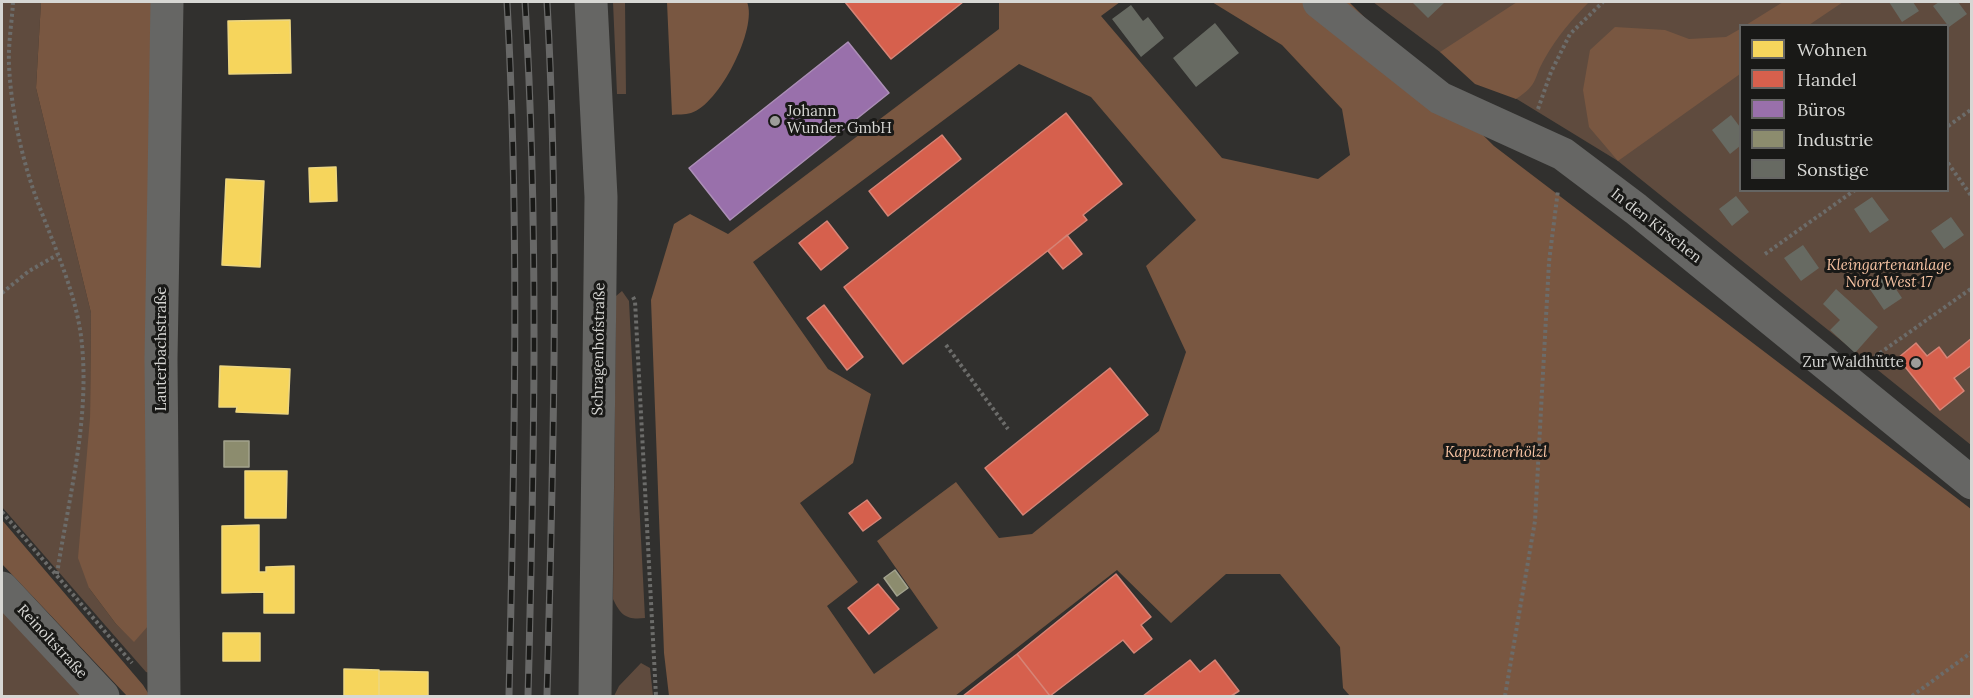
<!DOCTYPE html>
<html>
<head>
<meta charset="utf-8">
<style>
	body { margin:0 }
	#map { position:relative; width:1973px; height:698px; overflow:hidden; background:#31302e; font-family:Lora,serif }
	canvas { display:block }
	.frame { position:absolute; inset:0; border:3px solid #d7d7d4; pointer-events:none }
	.legend { position:absolute; left:1739px; top:24px; width:210px; height:168px; box-sizing:border-box; background:#191917; border:2px solid #656563; margin:0; padding:8px 10px; list-style:none; font-size:18px; color:#d7d7d4 }
	.legend li { display:flex; align-items:center; gap:12px; height:30px }
	.legend b { width:30px; border:2px solid #656563 }
</style>
</head>
<body>
<div id="map">
<canvas width="1973" height="698"></canvas>
<div class="frame"></div>
<ul class="legend">
<li><b style="height:16px;background:#f6d55c"></b>Wohnen</li>
<li><b style="height:16px;background:#d6604d"></b>Handel</li>
<li><b style="height:16px;background:#9970ab"></b>Büros</li>
<li><b style="height:16px;background:#8c8c6e"></b>Industrie</li>
<li><b style="height:16px;background:#676a62"></b>Sonstige</li>
</ul>
</div>
<script>
const c = document.querySelector('canvas').getContext('2d');
c.lineJoin = 'round';
function fillPath(path, color) {
  c.fillStyle = color;
  c.fill(path, 'evenodd');
}
function strokePath(path, color, width, dash) {
  c.strokeStyle = color;
  c.lineWidth = width;
  c.lineCap = dash ? 'butt' : 'round';
  c.setLineDash(dash || []);
  c.stroke(path);
}
function drawText(font, color, halo, rows, align = 'center') {
  c.font = font + ' Lora,serif';
  c.lineWidth = 6;
  c.setLineDash([]);
  c.textBaseline = 'middle';
  c.strokeStyle = halo;
  c.fillStyle = color;
  for (const [text, x, y, turn = 0] of rows) {
    c.save();
    c.translate(x, y);
    c.rotate((+turn || 0) * Math.PI / 180);
    c.textAlign = isNaN(turn) ? turn : align;
    if (halo) c.strokeText(text, 0, 0);
    c.fillText(text, 0, 0);
    c.restore();
  }
}
fillPath(new Path2D(`
	M2 2H41L36 88 91 313 89 588 116 624 134 641 151 623 153 674 146 672 2 507Z
	M613 2H625L626 94H617Z
	M1373 2H1971V445L1618 161 1440 52ZM1740 26H1948V190H1740Z
	M622 291 629 301 645 618C627 620 621 616 613 599L616 296Z
	M2 601 92 696H2Z
	M641 663 650 668 653 696H614L619 686Z`), '#5f4b3e');
fillPath(new Path2D(`
	M41 2H153L151 623 134 642 116 624 89 588 78 558 90 418 91 313 36 88Z
	M667 2H747C758 28 719 105 691 113 685 115 677 114 672 115Z
	M999 2H1120L1101 16 1222 158 1318 179 1350 155 1342 109 1282 45 1212 2H1349L1494 146 1971 509V696H1350L1343 688 1340 647 1280 574H1226L1171 623 1117 570 955 696H669L664 653 651 300 674 224 690 214 728 234 999 29ZM1019 64 1091 97 1196 220 1146 266 1186 352 1159 431 1032 534 999 538 956 482 877 541 938 628 874 674 827 606 858 582 800 503 853 463 871 394 828 369 753 262Z
	M1517 2H1589C1572 19 1557 37 1545 58 1532 80 1540 83 1516 99L1475 84 1440 52Z
	M1783 2H1843L1809 25H1746Z
	M1615 27 1665 30 1689 39 1726 37 1740 29V74L1618 161 1589 127 1583 90 1590 50Z
	M2 520 143 685 150 696H127L2 564Z`), '#795741');
const homes = new Path2D(`
	M290 20 291 73 229 74 228 21Z
	M336 167 337 201 310 202 309 168Z
	M226 179 264 181 260 267 222 265Z
	M220 366 290 369 288 414 236 412 237 407H219Z
	M245 471H287L286 518H245Z
	M259 525V572H266V567L294 566V613H264V592L222 593V526Z
	M223 633H260V661H223Z
	M344 669 379 670V696H344Z
	M379 671 428 672V696H379Z`);
fillPath(homes, '#f6d55c');
strokePath(homes, '#edd680', 1.5);
const shops = new Path2D(`
	M845 2H963L891 59Z
	M1066 113 1122 184 1083 215 1087 220 903 364 844 287Z
	M942 135 961 159 888 216 869 191Z
	M827 221 848 248 821 270 799 243Z
	M1067 235 1082 254 1063 269 1048 251Z
	M824 305 863 357 847 370 807 318Z
	M1972 338V365L1954 378 1964 391 1940 410 1898 358 1916 343 1927 356 1939 347 1947 358Z
	M1110 368 1148 415 1023 515 985 468Z
	M867 500 881 518 863 531 849 513Z
	M1116 574 1151 617 1141 625 1152 639 1134 653 1123 640 1050 696 1017 654Z
	M878 584 899 609 869 634 848 608Z
	M1017 654 1050 696H963Z
	M1190 660 1200 672 1215 660 1239 691 1231 696H1143Z`);
fillPath(shops, '#d6604d');
strokePath(shops, '#d68476', 1.5);
const offices = new Path2D(`
	M848 42 889 93 730 220 689 168Z`);
fillPath(offices, '#9970ab');
strokePath(offices, '#ac8fb7', 1.5);
const industry = new Path2D(`
	M224 441H249V467H224Z
	M895 570 908 588 897 596 884 578Z`);
fillPath(industry, '#8c8c6e');
strokePath(industry, '#a2a28d', 1.5);
fillPath(new Path2D(`
	M1412 2H1442L1444 3 1428 18Z
	M1889 2H1913L1919 11 1902 22Z
	M1939 2H1958L1967 14 1949 27 1933 6Z
	M1131 5 1143 21 1148 17 1164 38 1141 57 1112 19Z
	M1215 23 1239 53 1196 87 1173 58Z
	M1731 115 1740 127V146L1730 154 1712 130Z
	M1736 196 1749 212 1732 226 1719 209Z
	M1872 197 1889 220 1870 233 1854 209Z
	M1951 217 1964 235 1944 249 1931 231Z
	M1803 245 1819 268 1801 281 1784 258Z
	M1885 273 1902 298 1884 310 1867 285Z
	M1836 289 1878 327 1855 353 1830 330 1840 320 1823 304Z`), '#676a62');
strokePath(new Path2D(`
	M13 2C12 22 8 44 9 65 11 107 20 150 33 189 50 238 74 285 81 336 91 416 69 495 57 574
	M1538 109 1551 72 1570 34 1603 2
	M1948 126 1972 109
	M1948 163 1972 197
	M1765 254 1855 190
	M2 293 29 271 57 255
	M633 297 635 301 656 696
	M946 345 1008 429
	M1870 360 1972 288
	M2 512 132 663
	M1505 696 1535 521 1549 262 1558 190
	M1912 696 1972 652`), '#6c6c6a', 4, [3, 3]);
strokePath(new Path2D(`
	M591 2 601 197 595 696
	M1319 2 1440 98 1563 154 1636 209 1972 483
	M2 588 103 696
	M164 696 161 359 167 2`), '#666664', 33);
const rail = new Path2D(`
	M507 2C520 233 514 465 509 696
	M525 2C539 233 534 465 528 696
	M547 2C560 233 553 465 547 696`);
strokePath(rail, '#686867', 7);
strokePath(rail, '#191917', 4.5, [14]);
for (const [x, y, r, color] of [
	[775,121,6,"#9d9d9a"],
	[1916,363,6,"#9d9d9a"]
]) {
  const dot = new Path2D();
  dot.arc(x, y, r, 0, 2 * Math.PI);
  c.fillStyle = color;
  c.fill(dot);
  strokePath(dot, '#191917', 2);
}
drawText('15px', '#d7d7d4', '#191917', [
	["Johann",787,112],
	["Wunder GmbH",787,129],
	["Zur Waldhütte",1904,363,"right"]
], 'left');
drawText('15px', '#d7d7d4', '#191917', [
	["In den Kirschen",1656,226,38],
	["Lauterbachstraße",162,349,-90],
	["Schragenhofstraße",599,349,-89],
	["Reinoltstraße",52,642,47]
]);
drawText('italic 15px', '#f7c3a3', '#191917', [
	["Kleingartenanlage",1889,266],
	["Nord West 17",1889,283],
	["Kapuzinerhölzl",1496,453]
]);
</script>
</body>
</html>
